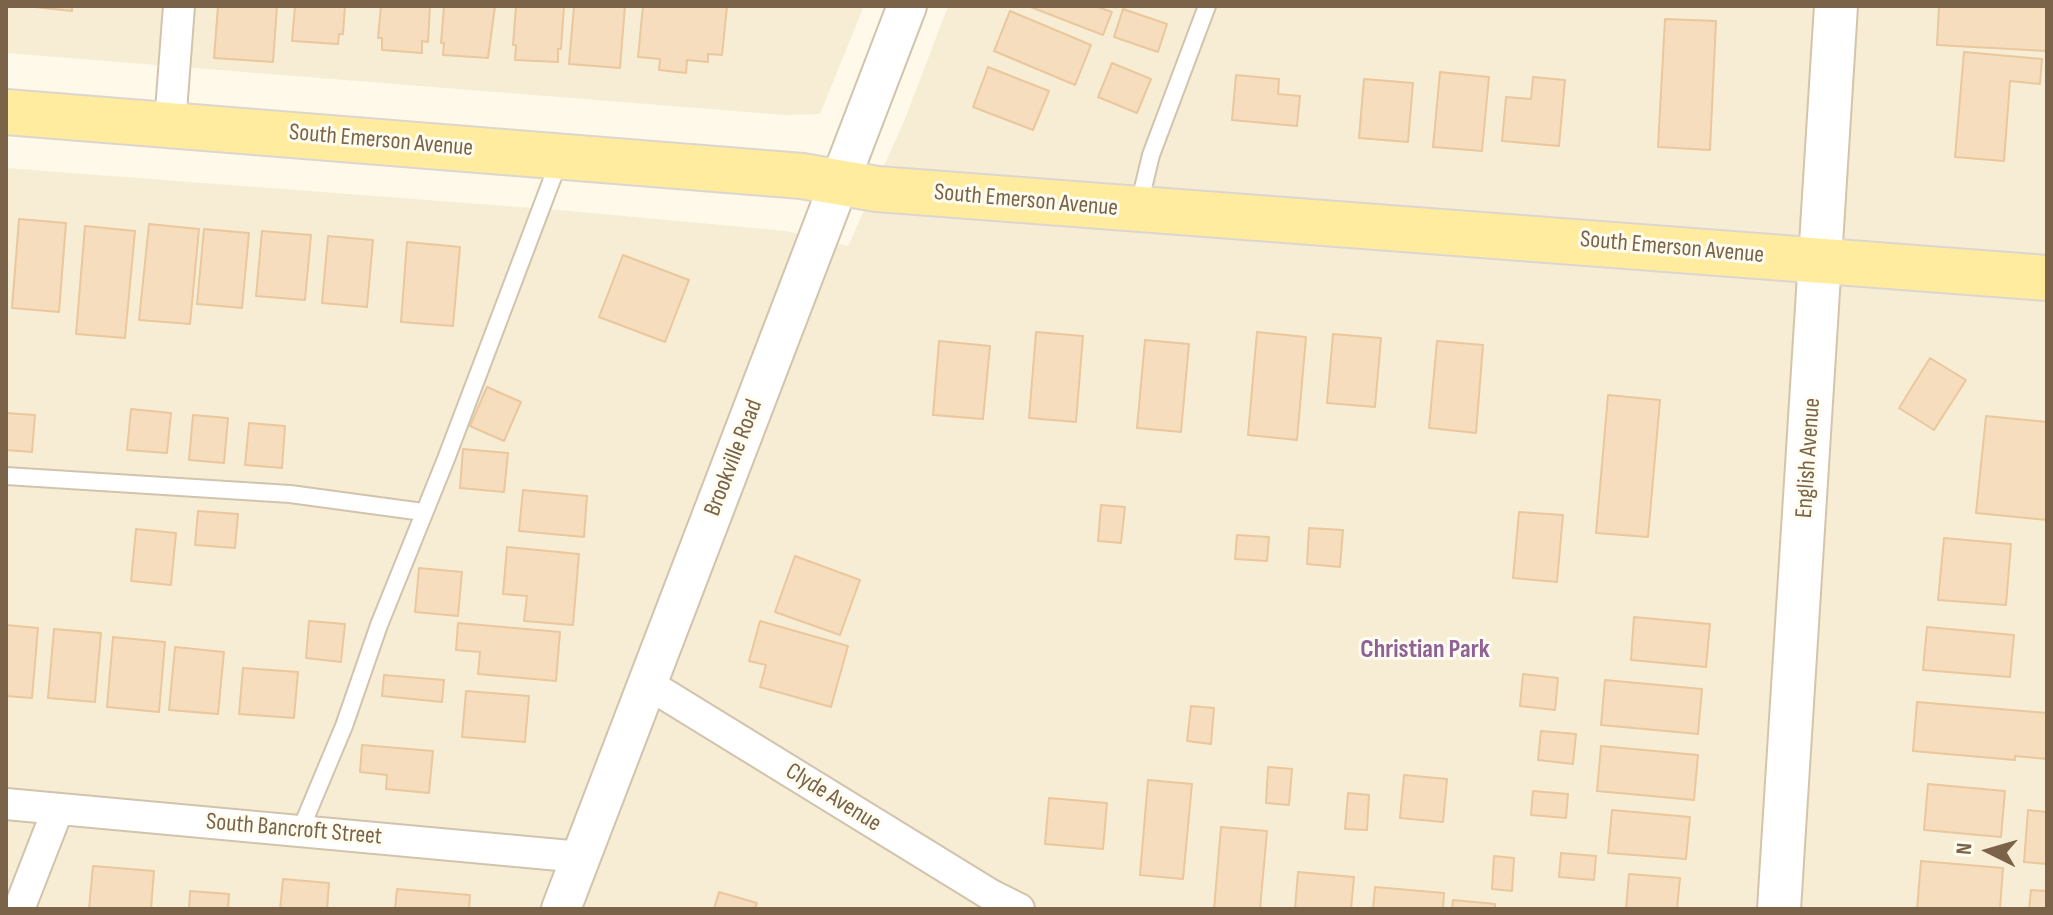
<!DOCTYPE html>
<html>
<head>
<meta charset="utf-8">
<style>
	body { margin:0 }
	#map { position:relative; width:2053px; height:915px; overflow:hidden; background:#fef9e8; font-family:"Sofia Sans Condensed",sans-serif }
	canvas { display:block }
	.frame { position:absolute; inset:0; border:8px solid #7b6349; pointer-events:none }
	.north { position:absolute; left:1949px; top:811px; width:80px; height:80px; -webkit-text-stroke:6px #fffcf0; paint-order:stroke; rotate:275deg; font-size:22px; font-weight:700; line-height:32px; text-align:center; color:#7b6349 }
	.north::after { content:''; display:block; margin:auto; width:28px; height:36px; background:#7b6349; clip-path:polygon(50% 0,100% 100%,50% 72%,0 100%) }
</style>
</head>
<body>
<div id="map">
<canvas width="2053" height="915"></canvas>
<div class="frame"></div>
<div class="north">N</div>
</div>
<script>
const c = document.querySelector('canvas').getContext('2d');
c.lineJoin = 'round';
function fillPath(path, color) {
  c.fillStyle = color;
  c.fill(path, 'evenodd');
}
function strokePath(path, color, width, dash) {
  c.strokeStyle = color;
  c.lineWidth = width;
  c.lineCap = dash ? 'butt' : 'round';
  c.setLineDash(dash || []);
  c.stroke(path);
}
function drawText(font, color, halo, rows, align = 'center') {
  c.font = font + ' "Sofia Sans Condensed",sans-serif';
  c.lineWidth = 6;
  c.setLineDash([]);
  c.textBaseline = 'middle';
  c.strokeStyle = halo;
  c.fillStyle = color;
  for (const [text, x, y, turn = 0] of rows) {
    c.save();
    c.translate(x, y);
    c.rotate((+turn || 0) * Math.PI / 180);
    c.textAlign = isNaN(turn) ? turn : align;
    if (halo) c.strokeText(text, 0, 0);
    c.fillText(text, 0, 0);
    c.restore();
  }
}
fillPath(new Path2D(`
	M6 6H864L820 114 785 115 6 53Z
	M948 6H2047V909H6V168L559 210 786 231 848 246 905 119Z`), '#f7edd5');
const building = new Path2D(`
	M25 6H72V11Z
	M218 6H277L273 62 214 58Z
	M295 6H345L343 34H339L338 44 292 41Z
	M381 6H430L428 42 422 41V53L382 50V38H378Z
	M444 6H495L488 58 443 55 444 43H441Z
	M516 6H564L561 49H558V62L515 60 516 45H513Z
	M574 6H625L620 68 569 64Z
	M643 6H727L722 55 708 54V62L687 60 686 73 659 70 660 59 638 57Z
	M1028 6H1095L1112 12 1103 35Z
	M1939 6H2047V51L1937 45Z
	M1123 9 1167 24 1158 52 1114 37Z
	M1010 11 1091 45 1075 85 994 51Z
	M1665 19 1716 21 1710 150 1658 147Z
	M1964 52 2042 59 2040 84 2010 81 2004 161 1955 157Z
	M1112 63 1151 79 1137 113 1098 97Z
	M988 67 1049 91 1033 130 973 107Z
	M1440 72 1489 77 1482 151 1433 147Z
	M1236 75 1279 79 1278 94 1300 96 1297 126 1232 120Z
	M1533 77 1565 80 1559 146 1502 141 1506 97 1531 99Z
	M1364 79 1413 83 1408 142 1359 138Z
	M19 219 66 223 59 312 12 308Z
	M149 224 199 229 190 324 139 320Z
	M85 226 135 231 125 338 76 334Z
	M204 229 249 233 242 308 197 304Z
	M262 231 311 235 305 300 256 296Z
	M328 236 373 240 367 307 322 303Z
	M407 242 460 247 453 326 401 322Z
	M623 255 689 280 665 342 599 317Z
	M1036 332 1083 336 1076 422 1029 418Z
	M1257 332 1306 337 1297 440 1248 435Z
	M1333 334 1381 338 1375 407 1327 403Z
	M1145 340 1189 344 1181 432 1137 428Z
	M939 341 990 346 983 419 933 415Z
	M1437 341 1483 345 1476 433 1429 428Z
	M1930 358 1966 380 1934 430 1899 408Z
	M487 387 521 402 504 441 470 426Z
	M1608 395 1660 400 1648 537 1596 533Z
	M131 409 171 413 167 453 127 450Z
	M6 413 35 415 32 452 6 450Z
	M193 415 228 418 224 463 189 460Z
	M1986 416 2047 422V520L1976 513Z
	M249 423 285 426 282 468 245 465Z
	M463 449 508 453 504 492 460 488Z
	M523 490 587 496 584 537 519 531Z
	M1101 505 1125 507 1121 543 1098 541Z
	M198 511 238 514 235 548 195 545Z
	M1519 512 1563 515 1557 582 1513 578Z
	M1309 528 1343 530 1340 567 1307 564Z
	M136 529 176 533 171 585 131 581Z
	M1237 535 1269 537 1267 561 1235 559Z
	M1944 538 2011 544 2006 605 1938 600Z
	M507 547 579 554 573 625 524 621 527 596 503 594Z
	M795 556 860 580 840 635 775 612Z
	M419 568 462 572 458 616 415 612Z
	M1634 617 1710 624 1706 667 1631 660Z
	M309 621 345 624 341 662 306 658Z
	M760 621 848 646 831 707 760 687 766 665 749 661Z
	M458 623 560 632 556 681 478 674 480 652 456 650Z
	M6 625 38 628 32 698 6 696Z
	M1927 627 2014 635 2010 677 1923 670Z
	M54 629 101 633 95 702 48 698Z
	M113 637 165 642 159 712 107 707Z
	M175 647 224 652 218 714 169 710Z
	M243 668 298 672 294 718 239 714Z
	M1523 674 1558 678 1555 710 1520 706Z
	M384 675 444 680 442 702 382 696Z
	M1605 680 1702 689 1698 734 1601 725Z
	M466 691 529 696 525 742 462 737Z
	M1917 702 2047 713V759L2015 756V760L1913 751Z
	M1191 706 1214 708 1211 744 1187 741Z
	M1541 731 1576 734 1573 764 1538 760Z
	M362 745 433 751 429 793 386 789 387 775 360 772Z
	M1601 746 1698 755 1694 800 1597 791Z
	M1268 767 1292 769 1289 805 1266 803Z
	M1404 775 1447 779 1443 822 1400 818Z
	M1148 780 1192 784 1183 879 1140 875Z
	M1928 784 2005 791 2001 837 1924 830Z
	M1533 791 1568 794 1566 818 1531 815Z
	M1348 793 1369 795 1367 830 1345 829Z
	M1049 798 1107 803 1103 849 1045 844Z
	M1612 810 1690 817 1686 859 1608 853Z
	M2028 810 2047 812V864L2024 862Z
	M1221 827 1267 831 1260 909H1214Z
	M1561 853 1596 856 1594 880 1559 877Z
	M1494 856 1514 858 1512 891 1492 889Z
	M1921 861 2003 868 2000 909H1917Z
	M93 866 154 871 151 909H89Z
	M1298 872 1354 877 1351 909H1295Z
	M1629 874 1680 878 1677 909H1626Z
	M283 879 329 883 327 909H280Z
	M1375 887 1444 893 1443 909H1373Z
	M397 889 470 895 469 909H395Z
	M2031 890 2047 891V909H2029Z
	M190 891 229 894 228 909H189Z
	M719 892 757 903 755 909H714Z
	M1453 900 1495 904V909H1452Z`);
fillPath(building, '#f6ddbd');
strokePath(building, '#eac79c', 2);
const service = new Path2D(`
	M1138 209 1151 155 1207 6
	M6 476 290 494 423 512
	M300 831 344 726 379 625 446 459 559 161`);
const minor = new Path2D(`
	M170 124 179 6
	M648 684 991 895 1019 909
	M6 804 581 857
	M19 909 58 809`);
const tertiary = new Path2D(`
	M561 909 907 6`);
const secondary = new Path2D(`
	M1779 909 1836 6`);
const primary = new Path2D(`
	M6 112 802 176 877 189 2047 278`);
strokePath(service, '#d2c3ac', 20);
strokePath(minor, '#d2c3ac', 34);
strokePath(tertiary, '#d2c3ac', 42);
strokePath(secondary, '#d5c4a9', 46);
strokePath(primary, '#ddd6d0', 48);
strokePath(service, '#fff', 16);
strokePath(minor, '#fff', 30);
strokePath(tertiary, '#fff', 38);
strokePath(secondary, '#fff', 42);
strokePath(primary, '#ffec9e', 44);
drawText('24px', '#7b6349', '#fffcf0', [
	["South Emerson Avenue",381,141,5],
	["South Emerson Avenue",1026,201,5],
	["South Emerson Avenue",1672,248,5],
	["Brookville Road",734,458,-69],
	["English Avenue",1809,458,-86],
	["Clyde Avenue",833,798,32],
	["South Bancroft Street",294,830,5]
]);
drawText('bold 26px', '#8e6197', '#fffcf0', [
	["Christian Park",1425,650]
]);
</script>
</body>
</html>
